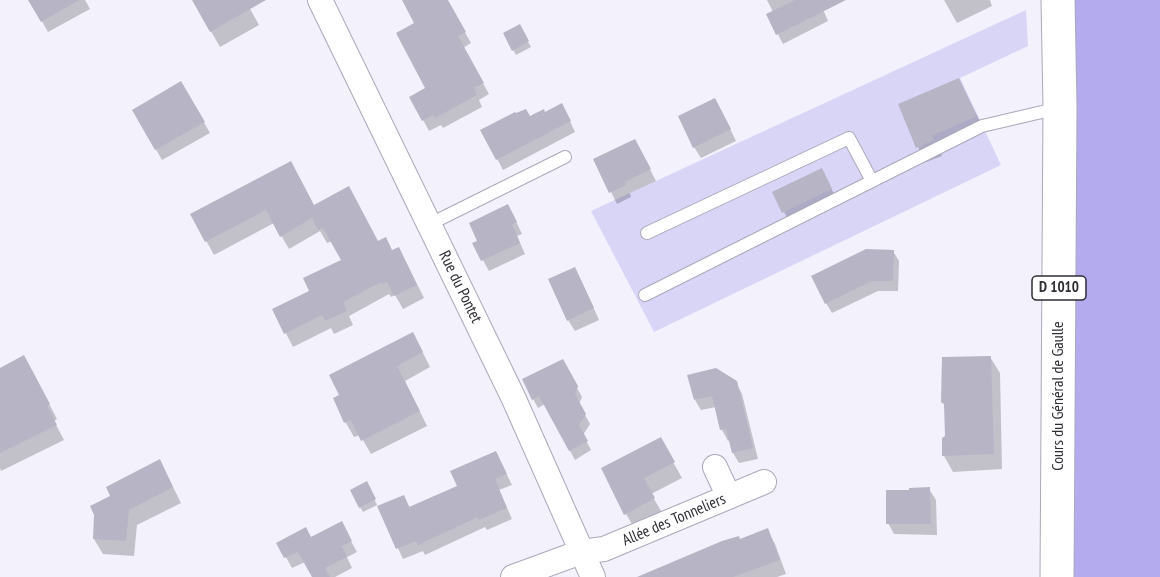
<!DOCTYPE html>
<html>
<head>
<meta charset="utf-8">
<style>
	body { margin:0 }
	canvas { display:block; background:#f2f1fc }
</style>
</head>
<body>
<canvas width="1160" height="577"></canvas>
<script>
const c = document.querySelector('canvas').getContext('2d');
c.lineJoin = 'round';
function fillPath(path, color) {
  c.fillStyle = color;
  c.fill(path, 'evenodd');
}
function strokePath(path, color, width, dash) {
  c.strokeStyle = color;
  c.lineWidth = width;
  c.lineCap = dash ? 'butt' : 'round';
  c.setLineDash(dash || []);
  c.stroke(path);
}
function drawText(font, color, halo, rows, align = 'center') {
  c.font = font + ' "PT Sans Narrow",sans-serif';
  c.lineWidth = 4.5;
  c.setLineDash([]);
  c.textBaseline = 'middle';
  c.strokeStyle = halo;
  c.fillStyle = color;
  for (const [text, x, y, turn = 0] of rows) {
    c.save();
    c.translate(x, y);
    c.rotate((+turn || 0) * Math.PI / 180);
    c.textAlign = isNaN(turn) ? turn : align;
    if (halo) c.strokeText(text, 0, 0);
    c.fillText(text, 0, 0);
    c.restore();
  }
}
fillPath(new Path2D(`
	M1026 10 1028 46 960 78 1001 165 654 332 591 211Z`), '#d9d5f7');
fillPath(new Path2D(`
	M1067 0H1160V577H1072Z`), '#b4abef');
fillPath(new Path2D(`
	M30 0H85L90 9 48 32Z
	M197 0H245L259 25 220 47 195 3Z
	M404 0H432L450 6 471 43 463 48 489 94 479 100 482 107 443 128 441 125 429 131 411 97 427 88 416 23Z
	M767 0H819L828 21 783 44 768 15 773 12Z
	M944 0H990L992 6 957 23Z
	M519 26 531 47 516 55 505 34Z
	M959 80 985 131 940 151 942 156 926 162 918 147 900 105Z
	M181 83 210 133 162 160 134 111Z
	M721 110 736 141 701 158 694 147Z
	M545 114 567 115 575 132 503 170 482 130Z
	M641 152 656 181 630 193 631 197 617 204 595 160Z
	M828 181 837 201 790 223 774 193Z
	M314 207 378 242 406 262 424 298 403 309 395 295 391 297 389 294 349 316 353 325 334 334 331 328 293 347 274 310 311 292 343 260 332 241 327 243 320 231 289 249 274 223 214 255 192 215Z
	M514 217 522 234 517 236 525 254 489 271 474 244Z
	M893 251 899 261 898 291H878L832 313 826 303Z
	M581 280 599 320 575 331 568 320Z
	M421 349 430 367 405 381 427 426 371 454 360 435 354 437 346 423 335 398Z
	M990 357 1000 373 1002 469 953 472 944 456 943 439 946 437 945 407 943 402Z
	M562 361 582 397 579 404 590 424 583 435 591 450 575 460 545 404 538 408 533 399Z
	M0 369 32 371 57 419 54 421 64 440 1 471 0 468Z
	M736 382 742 394 758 459 739 463 733 453 730 440 728 441 722 430 716 407 701 410 695 400Z
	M660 439 682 478 651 494 663 514 635 529 626 514Z
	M160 461 181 503 137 525 134 556 103 554 94 539 112 497Z
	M501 463 512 485 499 490 512 519 487 530 485 527 425 555 423 551 403 559 379 507 404 496 410 508 459 487Z
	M369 488 377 505 363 512 360 507Z
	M929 489 936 500 937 535 894 534 888 523Z
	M341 523 357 552 347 557 352 568 335 577H313L305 562 292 568 278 543 311 538Z
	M767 530 775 544 786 574 777 577H640Z`), '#0003');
fillPath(new Path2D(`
	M28 0H79L41 22Z
	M192 0H266L210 32Z
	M402 0H448L466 32 458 36 484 83 474 88 477 95 435 118 433 115 422 121 409 97 425 88 396 33 414 23Z
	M795 0H846L776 35 766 14Z
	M520 24 529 41 512 51 503 33Z
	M959 78 977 116 932 136 934 140 916 148 898 104Z
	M181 81 205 122 155 150 132 110Z
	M715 98 731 129 693 148 678 116Z
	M562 103 571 121 496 160 480 130 515 112 516 113 526 109 530 116 544 109 545 112Z
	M635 139 651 169 625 182 626 185 609 193 593 159Z
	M291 161 314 205 349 186 378 241 386 237 392 250 399 247 417 285 394 296 387 282 382 284 381 282 343 302 347 311 325 321 322 315 284 334 272 309 309 291 303 278 341 260 323 228 318 230 312 218 280 237 266 210 205 242 190 214Z
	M822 168 832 189 782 213 772 192Z
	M508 204 517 222 512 224 520 243 481 261 472 243 477 241 469 223Z
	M866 249 894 250 893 281H872L825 304 811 276Z
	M575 267 594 308 567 321 548 279Z
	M413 332 423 352 397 366 420 411 361 441 351 420 344 423 333 398 339 395 329 375Z
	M24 355 50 404 47 406 57 425 0 453V368Z
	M991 356 994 454 942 456V438L945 436 944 404 941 402 942 357Z
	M563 359 578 386 575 394 586 414 579 425 588 441 569 451 539 396 532 400 522 379Z
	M716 368 737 381 753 448 732 453 726 429 720 430 712 396 694 400 687 375Z
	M661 437 675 462 644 478 655 498 624 515 601 468Z
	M496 451 507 474 495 479 507 508 479 520 478 517 418 545 416 541 396 549 377 506 404 495 409 507 457 486 450 471Z
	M160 459 173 487 129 510 126 541 93 539 94 515 90 506 110 496 106 487Z
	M367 481 376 499 359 508 350 490Z
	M930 487 931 524H886V490H909V488Z
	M342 521 352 541 342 546 347 557 325 568 330 577H312L298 552 284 558 276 543 306 527 311 537Z
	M768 528 780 560 733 577H637L722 541 739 536 740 539Z`), '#b6b4c5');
const lane = new Path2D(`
	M430 224 565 157
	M647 233 849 138 872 181
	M645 295 982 126 1059 108`);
const street = new Path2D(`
	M320 0 513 397 593 577
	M715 467 729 497
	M513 577 581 552 604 549 764 482`);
const primary = new Path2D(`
	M1057 577 1060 107 1058 0`);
strokePath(lane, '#aaa9ba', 14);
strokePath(street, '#aaa9ba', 26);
strokePath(primary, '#aaa9ba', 35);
strokePath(lane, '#fff', 12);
strokePath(street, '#fff', 24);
strokePath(primary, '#fff', 33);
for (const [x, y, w] of [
	[1059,288,54]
]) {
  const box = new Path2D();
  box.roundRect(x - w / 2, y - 12, w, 24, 4.5);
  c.fillStyle = '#fff';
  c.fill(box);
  strokePath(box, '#2e2d34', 1.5);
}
drawText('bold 15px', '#2e2d34', null, [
	["D 1010",1059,288]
]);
drawText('16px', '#2e2d34', '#fff', [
	["Rue du Pontet",460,287,64],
	["Cours du Général de Gaulle",1058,396,-90],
	["Allée des Tonneliers",674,520,-23]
]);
</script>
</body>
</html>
